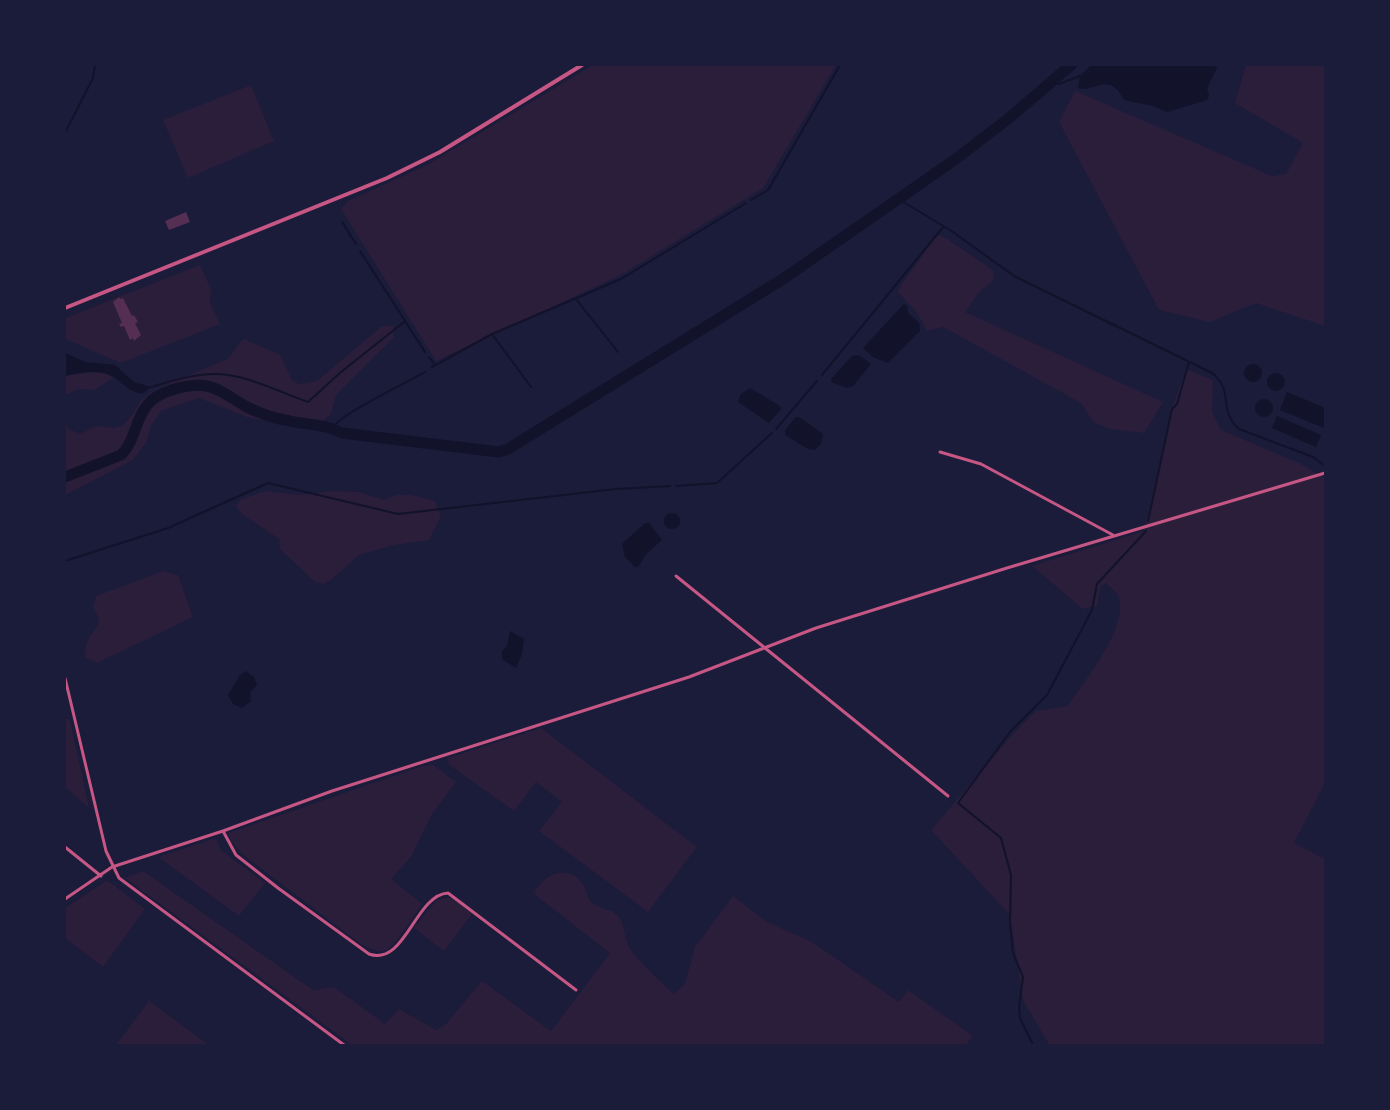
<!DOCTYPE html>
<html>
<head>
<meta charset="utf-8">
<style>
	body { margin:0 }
	#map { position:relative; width:1390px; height:1110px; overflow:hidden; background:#1b1b3a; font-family:"Libre Baskerville",serif }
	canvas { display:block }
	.frame { position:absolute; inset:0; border:66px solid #1b1b3a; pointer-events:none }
</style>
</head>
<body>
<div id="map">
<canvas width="1390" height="1110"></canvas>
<div class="frame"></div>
</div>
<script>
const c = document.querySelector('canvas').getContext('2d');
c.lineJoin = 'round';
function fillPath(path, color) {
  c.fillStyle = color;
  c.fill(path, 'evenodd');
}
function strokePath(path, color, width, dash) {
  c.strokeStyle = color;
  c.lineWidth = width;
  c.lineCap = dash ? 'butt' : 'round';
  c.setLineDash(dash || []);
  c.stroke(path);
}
fillPath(new Path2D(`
	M593 65H836L763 188 621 275 436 361 341 209 348 201 427 165Z
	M1246 65H1325V326L1256 303 1210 322 1159 310 1059 122 1075 91 1272 176 1286 174 1303 143 1235 103Z
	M251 85 274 141 188 178 163 120Z
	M937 235 946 238 994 271 993 281 979 292 965 312 1163 402 1144 433 1110 429 1093 422 1081 403 943 327 927 331 917 313 897 291Z
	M200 265 211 289 210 303 220 324 121 363 65 339V318Z
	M393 325 394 337 336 395 331 414 314 429 246 417 199 398 161 411 151 426 146 443 133 460 65 495V423L69 429 80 434 96 426 113 428 122 426 133 414 140 401 154 390 225 360C234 355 235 345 244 339L280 355 292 380 299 384 317 381 381 327Z
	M1186 369 1213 380 1212 412 1221 430 1299 463 1325 478V783L1294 843 1325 859V1045H1047L1048 1043 1023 1000 1010 915 931 830 1013 734 1036 711 1068 706C1084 681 1128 629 1119 597 1117 592 1110 587 1106 583L1101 586 1097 606 1083 609 1032 566 1144 531 1171 411Z
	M93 372 103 373 114 377 95 390 79 389 65 395V376Z
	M265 491 301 495 333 491 359 492 384 500C401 490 416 496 435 501L441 516 429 540 394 545 359 555 331 580 324 584 315 582 280 549 279 539 242 514 236 506 240 500Z
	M163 571 178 575 193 617 97 663 85 657C85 651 86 643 89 638 98 622 104 627 93 607L96 596Z
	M65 717 70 720 89 808 65 787Z
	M541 728 697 847 648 912 539 831 562 802 536 782 514 811 449 765 448 758Z
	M434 765 456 782 432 814 411 857 391 879 422 904C415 914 395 948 384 951 376 953 368 947 361 944L242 854 231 841 228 833 423 766Z
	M216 838 221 850 265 883 239 916 158 857Z
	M143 871 313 990 334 987 385 1024 399 1009 436 1030 445 1025 482 981 551 1031 610 953 534 894C543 873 570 862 584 886 589 893 586 900 595 905 603 910 613 909 619 917 626 927 624 941 631 950 643 966 659 980 674 994L685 984 695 947 733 896 767 922 812 942 899 1002 908 990 973 1036 966 1045H352L125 878Z
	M106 881 111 883 145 909 103 967 65 938V908Z
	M448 897 454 899 472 914 444 951 414 928 436 901Z
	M149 1001 209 1045H116Z`), '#2a1e3b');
fillPath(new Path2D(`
	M1091 65H1215L1217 68 1207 88 1209 96 1207 100 1167 112 1153 106 1124 100C1109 70 1096 93 1078 88L1080 76Z
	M904 304 907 306 908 313 919 323 920 331 888 363 873 357 863 348Z
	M65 353 86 362 115 365 134 382 151 387 142 394C130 391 125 386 115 378 102 369 80 372 65 376Z
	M859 355 871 364 853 386 847 388 831 382 832 378 852 356Z
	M1244 373a9 9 0 1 1 18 0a9 9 0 1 1-18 0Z
	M1267 382a9 9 0 1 1 18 0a9 9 0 1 1-18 0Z
	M750 388 780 406 781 409 769 423 738 402 741 394Z
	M1287 392 1325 408 1324 428 1280 410Z
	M1255 408a9 9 0 1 1 18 0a9 9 0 1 1-18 0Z
	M1277 416 1321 435 1316 447 1272 428Z
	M796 417H799L823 434 821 444 815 450 808 449 785 435V430Z
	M664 521a8 8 0 1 1 16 0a8 8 0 1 1-16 0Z
	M645 523H649L662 540 646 554 638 567H635L625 557 622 544Z
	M510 631 524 639 522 654 516 668 502 659V651L507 646Z
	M246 671 254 677 257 685 250 692 251 701 242 708 233 704 228 695 240 675Z`), '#12122b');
strokePath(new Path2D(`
	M1054 81 1059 84 1080 76
	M65 133 93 78 95 65
	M897 198 953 232 1014 276 1212 373C1235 391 1217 410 1239 429L1313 457 1325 466
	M751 200 768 190 840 65
	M342 222 356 244
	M360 251 425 352
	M576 299 618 352
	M492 334 531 387
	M429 357 435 365
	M432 367 492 334 621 279 746 203
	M822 375 944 226
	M151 387C171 381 194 374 215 374 246 374 279 392 308 402L341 372 404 322
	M333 428C338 415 408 382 425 372
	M776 429 817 381
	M676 486 717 483 772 433
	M1148 521 1172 409 1177 404 1189 362
	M65 561 168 528 268 483 398 514 616 489 670 486
	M1033 1045 1020 1018 1019 1008 1023 977 1013 953 1010 923 1011 875 1001 838 958 803 1010 732 1047 695 1092 610 1097 584 1146 531`), '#12122b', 2);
strokePath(new Path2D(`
	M65 477 121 455C136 441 135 415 152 400 164 390 191 383 207 386 222 389 234 400 247 407 259 413 277 419 290 421 308 425 326 424 342 433L499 452 508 449 783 279 953 161 1008 119 1071 65`), '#12122b', 11);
fillPath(new Path2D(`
	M186 212 190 222 169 230 165 221Z
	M119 297 120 299 123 298 132 316 134 315 138 322 135 323 141 335 134 341 133 338 130 340 124 326 121 327 119 324 122 323 113 302Z`), '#542f53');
strokePath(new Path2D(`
	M940 452 981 464 1113 535
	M676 576 948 796
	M65 678 106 851 119 878 344 1045
	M223 831 236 855 278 888 369 954C405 967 415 895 448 893L576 990
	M65 847 101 876
	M65 899 112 867 223 831 332 791 689 677 816 628 1007 568 1325 473`), '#c65784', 3);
strokePath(new Path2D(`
	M65 308 387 178 440 152 582 65`), '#c65784', 4);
</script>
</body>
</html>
